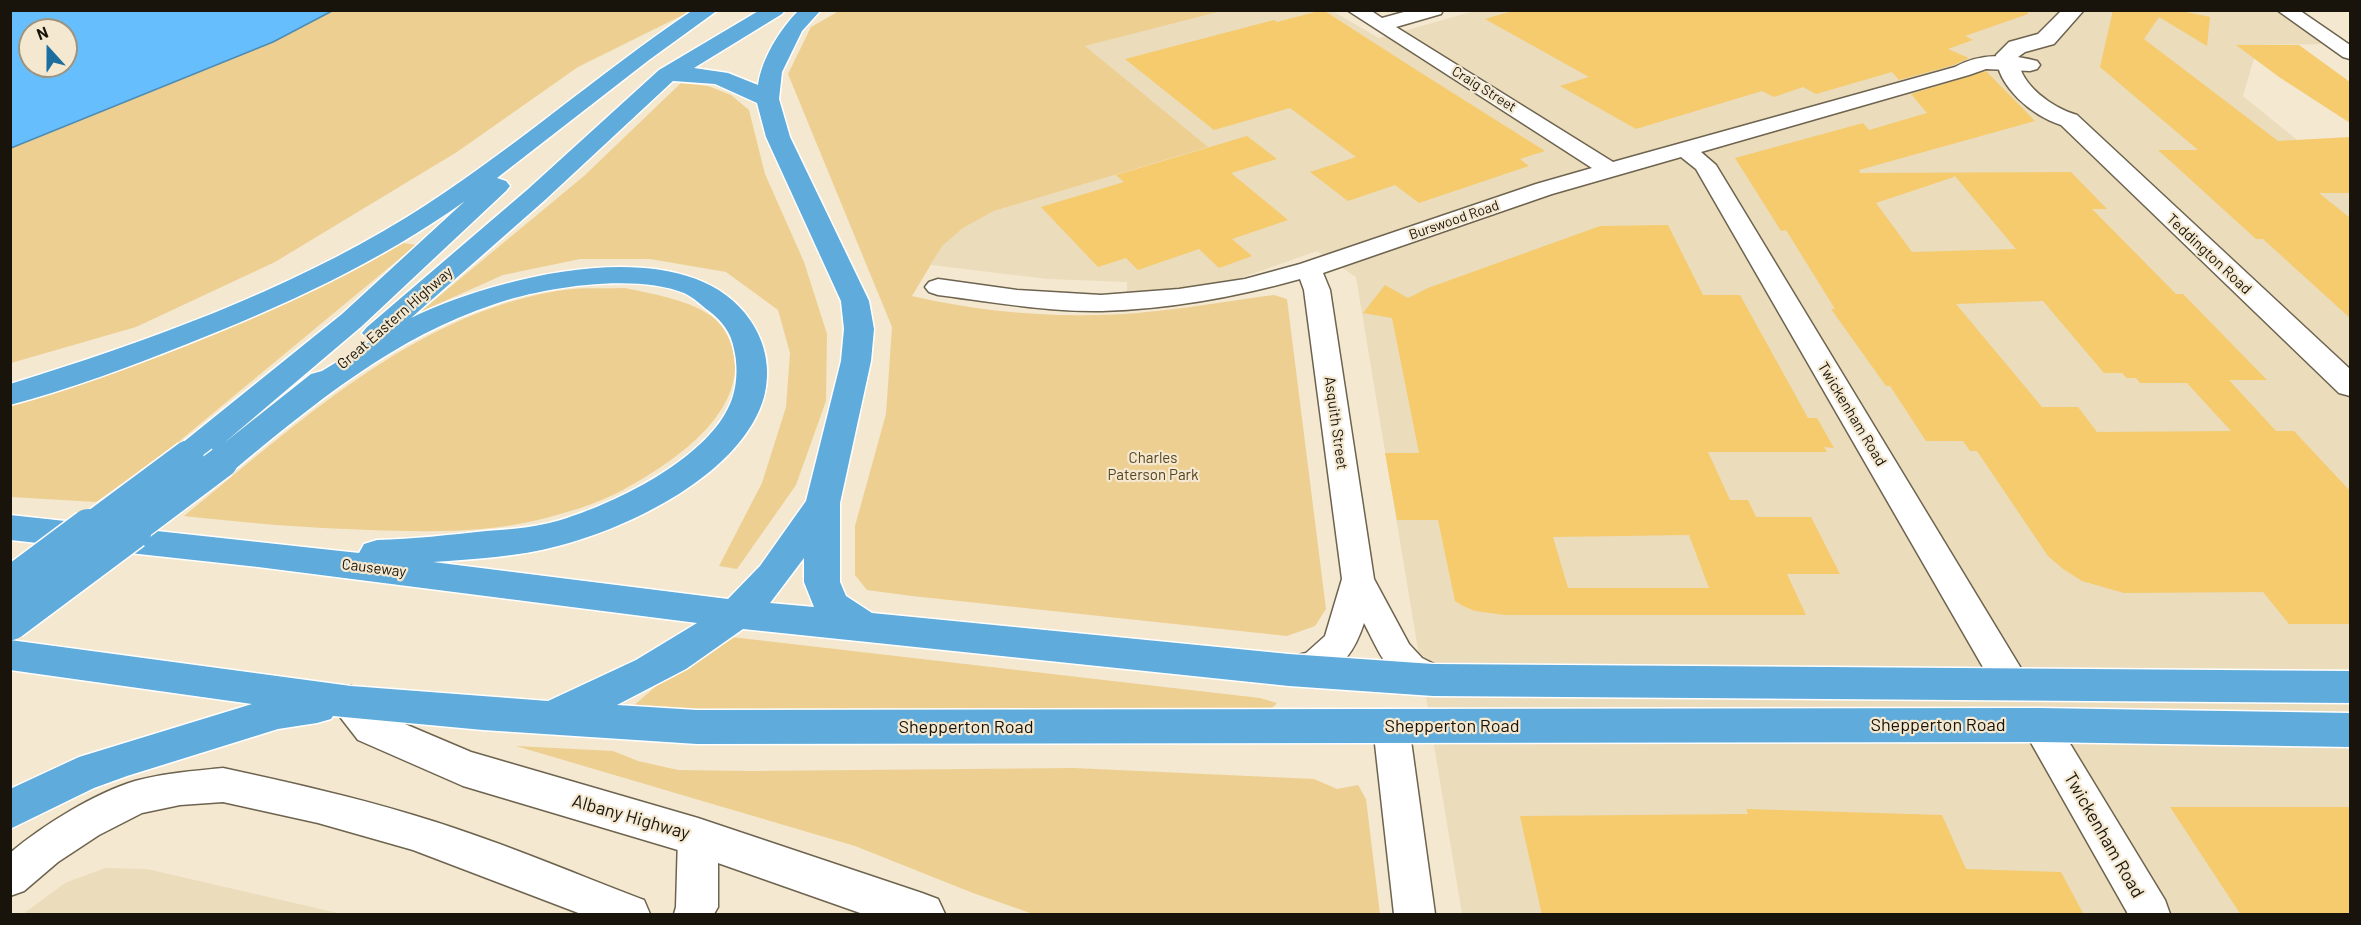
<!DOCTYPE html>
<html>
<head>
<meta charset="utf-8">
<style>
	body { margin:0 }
	#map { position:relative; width:2361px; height:925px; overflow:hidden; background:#f4e8d0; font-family:Barlow,sans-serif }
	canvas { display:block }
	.frame { position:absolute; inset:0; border:12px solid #18140b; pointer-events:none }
	.north { position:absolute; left:18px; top:18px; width:60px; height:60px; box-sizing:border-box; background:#f4e8d0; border:2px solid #9c9381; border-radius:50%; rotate:339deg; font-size:16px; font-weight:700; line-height:24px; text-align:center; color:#18140b }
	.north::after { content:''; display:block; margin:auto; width:21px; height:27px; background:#1c6e9f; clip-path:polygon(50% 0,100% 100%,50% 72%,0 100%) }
</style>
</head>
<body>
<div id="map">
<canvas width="2361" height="925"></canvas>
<div class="frame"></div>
<div class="north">N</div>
</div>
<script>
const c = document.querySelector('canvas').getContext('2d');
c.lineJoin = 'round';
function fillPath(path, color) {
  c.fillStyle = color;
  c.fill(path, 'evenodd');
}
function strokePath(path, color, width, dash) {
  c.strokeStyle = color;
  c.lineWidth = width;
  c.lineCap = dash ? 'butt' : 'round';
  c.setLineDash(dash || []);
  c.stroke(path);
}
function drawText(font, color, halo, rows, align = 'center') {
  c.font = font + ' Barlow,sans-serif';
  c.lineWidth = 4.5;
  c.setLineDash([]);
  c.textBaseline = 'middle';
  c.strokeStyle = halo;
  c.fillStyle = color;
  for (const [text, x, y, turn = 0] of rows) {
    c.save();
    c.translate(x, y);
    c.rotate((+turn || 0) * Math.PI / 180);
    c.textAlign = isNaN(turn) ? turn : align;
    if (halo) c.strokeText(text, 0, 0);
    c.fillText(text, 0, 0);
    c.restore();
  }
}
fillPath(new Path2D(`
	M1478 10 2279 11 2328 44 2258 45 2243 96 2350 183V914H1462L1356 277 1317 251 1218 286 1127 293V282L1047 279 931 265 941 246 963 228 994 211 1207 147 1084 46 1222 11H1332L1379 38Z
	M105 868 147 869 342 914H23L65 883Z`), '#ebdcbc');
fillPath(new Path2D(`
	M332 11H691L578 67 457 152 275 262 136 327 11 363 10 148 273 42Z
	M839 11H1222L1085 46 1208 147 994 211 963 228 942 246 912 296C984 313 1064 319 1137 313 1183 309 1228 301 1274 295L1287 299 1326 609 1315 626 1287 636 912 596 867 590 855 575V526L886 414 892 327 788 74 811 27Z
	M681 83 708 86 731 95 749 110 765 174 804 262 827 334 826 401 796 485 737 569 719 566 762 483 786 407 790 353 778 310 726 272 650 259H580L503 275 420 312 584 176Z
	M397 242 416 245 165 453 96 502 11 497 10 403Z
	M625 288C653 294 692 300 715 319 727 330 734 347 735 363 737 421 668 465 623 490 597 504 566 513 538 520 483 533 425 532 370 530 307 528 246 523 184 516 295 426 412 315 557 291 579 287 603 289 625 288Z
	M731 637 1260 698 1277 703 1270 710 691 713 632 707 692 655Z
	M516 746 613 751 638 761 678 770 751 771 1074 768 1314 779 1337 789 1358 785 1366 799 1380 914H1033L973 893 855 846Z`), '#edcf91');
const water = new Path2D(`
	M11 10H332V11L273 42 11 148ZM30 30H66V66H30Z`);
fillPath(water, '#66bffc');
strokePath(water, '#4f8cb4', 1.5);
fillPath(new Path2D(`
	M1323 10 1418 71 1545 151 1520 159 1529 166 1419 203 1395 185 1348 201 1310 172 1356 157 1290 108 1214 130 1125 59 1274 20 1277 22Z
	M1516 10H2028V14L1965 36 1973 40 1948 49 1969 58 1954 65 1899 80 1892 72 1816 94 1803 87 1774 97 1762 91 1636 129 1560 86 1589 77 1485 19Z
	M2113 10H2177L2210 17 2207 46 2159 17 2144 39 2278 141 2350 137V193H2319L2350 218V318L2263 239H2256L2158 150H2198L2100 67Z
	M2236 45H2299L2350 82V123L2279 77Z
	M1986 71 2035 121 1859 170 1860 173 2071 172 2107 209H2092L2176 294H2183L2267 380H2229L2276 431H2294L2350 491V624H2289L2263 592 2124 593 2082 581 2063 569 2048 556 1977 451H1970L1963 441H1926L1890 386H1886L1831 309H1835L1786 230 1781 231 1735 158 1863 123 1869 130 1927 113 1911 94ZM1954 175 2016 249 1912 252 1876 203 1954 177ZM2043 301 2104 373H2122L2127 378H2136L2140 383H2187L2231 431 2097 432 2078 407H2042L1956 304Z
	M1247 136 1277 159 1231 173 1288 220 1232 239 1252 256 1219 268 1199 249 1138 270 1126 258 1098 267 1041 207 1124 182 1116 175Z
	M1668 225 1703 295H1740L1808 418H1817L1834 448 1824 447 1827 452H1708L1730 500H1748L1756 517H1811L1840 574H1787L1806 615H1505L1475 611 1463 606 1455 601 1438 520H1397L1385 453H1419L1392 318 1363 313 1385 285 1408 298 1428 288 1600 226ZM1689 535 1709 588H1568L1553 537Z
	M2170 807H2350V915H2241Z
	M1746 809 1942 815 1966 869 2061 872 2084 915H1542L1520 816 1748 814Z`), '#f5cb6d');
const minor = new Path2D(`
	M1347 10H1370L1382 18 1411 10H1443L1441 14 1396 27 1613 162 1955 67C1979 53 2011 54 2037 61L2040 65 2037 69 2030 71 1986 69 1969 75 1701 152 1716 165 2025 675 2030 685 2025 695 2012 699 1999 695 1696 169 1681 157 1552 194 1323 273 1330 290 1374 579 1409 644 1422 658 1446 670 1451 680 1446 690 1433 694C1389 680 1384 662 1364 623 1355 650 1343 669 1315 678 1301 683 1291 684 1278 680L1272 670 1278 660 1306 653 1325 636 1342 579 1304 290 1300 279C1236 297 1169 309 1102 311 1047 312 992 302 938 295L929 292 925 287 929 282 938 279 1017 290 1101 295 1179 289 1245 279 1300 264 1536 184 1592 168Z
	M2277 10H2299L2350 45V59L2343 57Z
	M2039 710 2052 714 2165 900 2170 914H2128L2021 725 2026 714Z
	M1391 711 1404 715 1409 726 1435 914H1394L1373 726 1378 715Z
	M223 768C287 782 351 796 413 815 491 838 568 871 644 900L650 914H581L413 850 318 823 223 802 180 805 142 813 99 835 58 862 24 891 10 896V853C43 825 95 793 135 781 164 773 193 771 223 768Z
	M698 819 712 825 718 837V907L714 914H674L676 907 678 837 684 825Z`);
const secondary = new Path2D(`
	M2062 10H2084L2054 44 2025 52 2018 57C2019 85 2053 108 2077 115L2350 369V396L2339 393 2061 125C2033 116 1997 87 1996 55L2009 42 2038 34Z
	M351 686 365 691 386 716 471 752 698 818 922 893 938 899 945 914H863L698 856 463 786 358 740 337 713 331 702 337 691Z`);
const trunk = new Path2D(`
	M693 10H718L649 60 497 178 506 181 510 186 506 191 362 326 224 443 311 374 322 371 371 341 367 339 362 333 367 327 527 190 659 70 760 10H785L782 14 694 68 728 73 758 85C762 58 780 29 799 10H821L802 31 782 72 779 99 790 137 869 301 874 329 871 361 840 503V582L846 596 872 613 1289 654 1433 664 2350 671V703L1433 696 1289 686 743 629 686 669 617 705 697 710 2039 708 2350 713V747L2039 742 697 744 483 730 333 716 331 719 317 723 278 729 127 776 94 788 10 829V789L79 757 252 704 10 670V640L351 686 548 701 636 660 697 623 258 567 10 540V515L359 553 364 544 377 540C413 539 449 535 486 531 513 529 541 527 567 518 619 501 697 462 725 414 737 395 739 370 734 349 731 332 722 321 709 311 701 305 693 297 684 293 635 273 543 287 495 304 396 336 312 405 234 470L222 473 210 470 206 462 209 456C198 465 191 468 176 464L172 456 176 448 342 314 465 201C380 262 283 306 187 344 129 367 70 389 10 405V384C146 342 285 292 407 217 507 155 595 76 693 10ZM673 81 715 84 757 103 766 137 841 301 844 329 841 361 806 501 760 566 728 599 433 562C474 559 518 557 558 546 629 528 742 474 764 397 771 370 766 343 750 320 686 226 493 278 411 318L545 200ZM804 558V582L814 607 770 603Z`);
strokePath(minor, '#6d634e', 3);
strokePath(secondary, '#6d634e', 3);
strokePath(trunk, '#fff', 3);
fillPath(minor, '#fff');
fillPath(secondary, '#fff');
fillPath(trunk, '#5fabdb');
const trunkBridgeFar1 = new Path2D(`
	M87 531 188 456
	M130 531 222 462`);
const trunkBridge = new Path2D(`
	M10 588 89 529
	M10 620 132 529`);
strokePath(trunkBridgeFar1, '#fff', 34, []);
strokePath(trunkBridge, '#fff', 43, []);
strokePath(trunkBridgeFar1, '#5fabdb', 31);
strokePath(trunkBridge, '#5fabdb', 40);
drawText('14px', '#18140b', '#f4e8d0', [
	["Craig Street",1484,89,32],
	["Burswood Road",1454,220,-19]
]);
drawText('15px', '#18140b', '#f4e8d0', [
	["Teddington Road",2209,254,43],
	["Great Eastern Highway",395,318,-41],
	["Twickenham Road",1852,414,59],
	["Asquith Street",1336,423,82],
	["Causeway",374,568,7]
]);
drawText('15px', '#55431c', '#f4e8d0', [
	["Charles",1153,458],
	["Paterson Park",1153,475]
]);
drawText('18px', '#18140b', '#f4e8d0', [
	["Shepperton Road",1938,725],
	["Shepperton Road",1452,726],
	["Shepperton Road",966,727],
	["Albany Highway",631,817,16],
	["Twickenham Road",2104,835,60]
]);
</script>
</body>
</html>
